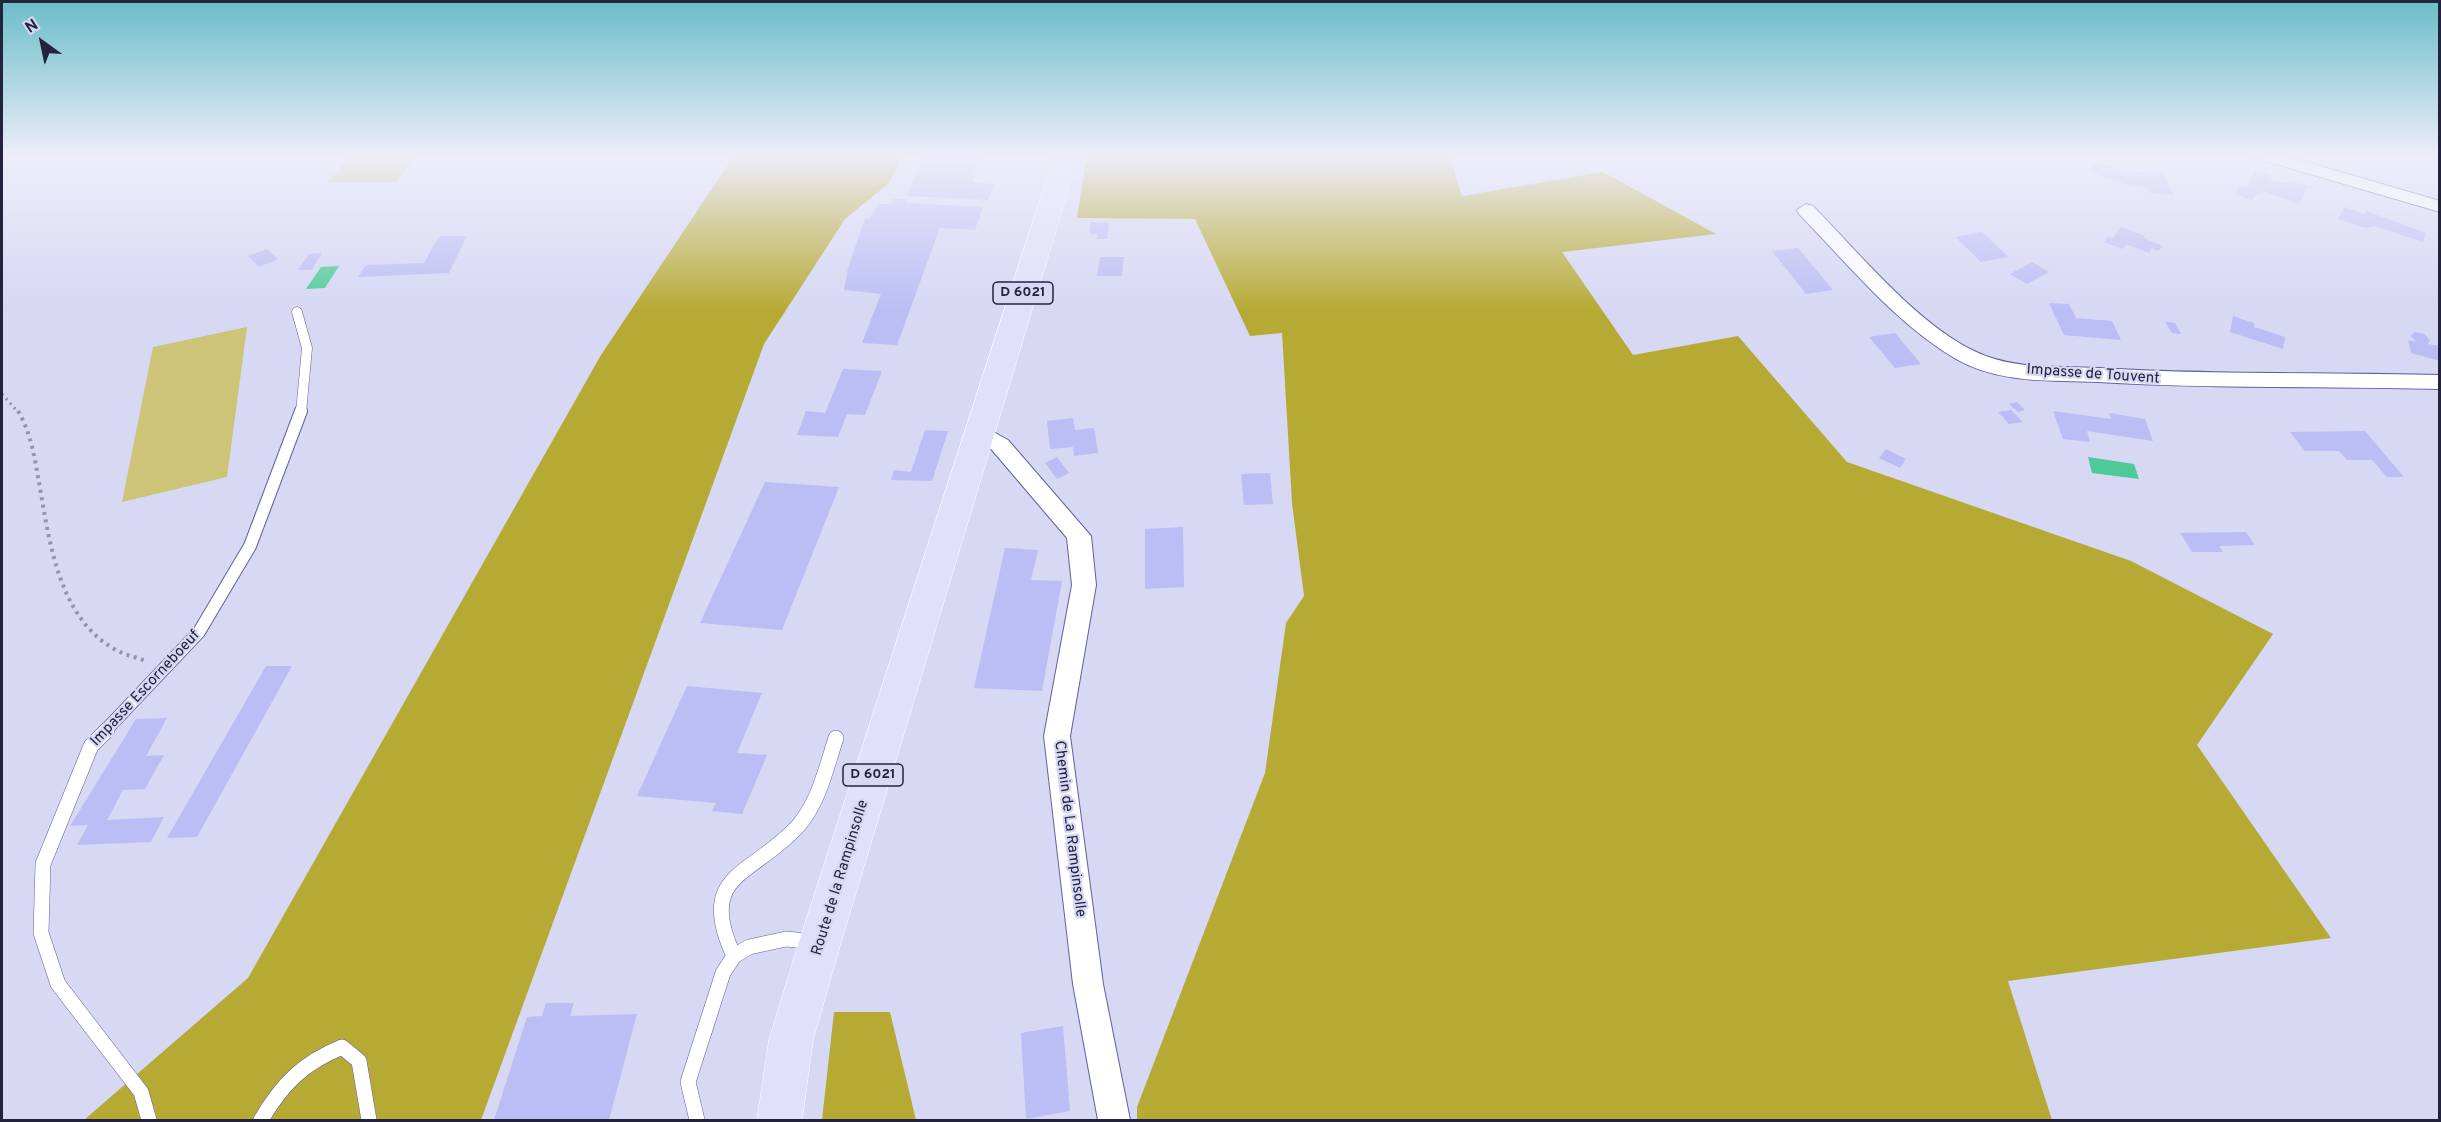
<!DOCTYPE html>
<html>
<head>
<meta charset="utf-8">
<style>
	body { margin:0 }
	#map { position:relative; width:2441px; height:1122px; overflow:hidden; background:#d6d8f4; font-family:Overpass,sans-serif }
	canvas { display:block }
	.frame { position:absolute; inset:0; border:3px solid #23233e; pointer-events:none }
	.north { position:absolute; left:12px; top:12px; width:60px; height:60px; -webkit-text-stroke:4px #d6d8f4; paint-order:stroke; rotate:327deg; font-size:16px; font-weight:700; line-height:24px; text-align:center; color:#23233e }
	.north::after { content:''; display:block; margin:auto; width:21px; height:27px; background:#23233e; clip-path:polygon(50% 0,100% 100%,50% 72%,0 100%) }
</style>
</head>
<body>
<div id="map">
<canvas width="2441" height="1122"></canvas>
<div class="frame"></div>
<div class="north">N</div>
</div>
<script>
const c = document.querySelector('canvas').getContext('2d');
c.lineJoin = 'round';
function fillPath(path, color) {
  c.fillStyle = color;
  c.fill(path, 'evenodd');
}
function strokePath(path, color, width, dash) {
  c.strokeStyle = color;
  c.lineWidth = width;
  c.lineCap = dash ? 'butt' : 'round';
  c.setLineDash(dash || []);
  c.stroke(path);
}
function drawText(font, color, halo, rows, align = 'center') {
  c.font = font + ' Overpass,sans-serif';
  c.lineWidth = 4.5;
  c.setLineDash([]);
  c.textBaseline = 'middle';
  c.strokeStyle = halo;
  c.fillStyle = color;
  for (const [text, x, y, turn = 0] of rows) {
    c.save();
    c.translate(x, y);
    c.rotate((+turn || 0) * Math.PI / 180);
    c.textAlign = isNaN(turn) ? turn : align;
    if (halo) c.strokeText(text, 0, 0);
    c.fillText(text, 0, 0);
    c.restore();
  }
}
fillPath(new Path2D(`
	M351 154H417L397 182H329Z
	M247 327 227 477 122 502 153 347Z`), '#cdc477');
fillPath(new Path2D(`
	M735 154H904L888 184 845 219 764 344 481 1120H84L248 978 601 355Z
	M1087 154H1449L1462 196 1603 172 1716 234 1562 252 1633 355 1738 336 1847 462 2131 561 2273 634 2197 745 2331 938 2008 981 2052 1120H1137V1107L1265 773 1286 623 1304 596 1292 503 1282 333 1250 336 1195 219 1077 218Z
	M834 1012H890L916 1120H822Z`), '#b7aa34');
fillPath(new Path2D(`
	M339 266 325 288 306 289 321 267Z
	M2088 457 2134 464 2139 479 2092 473Z`), '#4dca97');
fillPath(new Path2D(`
	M923 154H981L972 182 994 184 988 200 907 196Z
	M2096 161 2124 171 2163 173 2174 195 2150 193 2148 187 2129 185 2088 171Z
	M2256 170 2272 175 2270 179 2278 181 2290 183 2292 181 2308 186 2299 204 2263 191 2261 194 2257 193 2252 200 2235 194 2239 186 2246 188Z
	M894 199H908L906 203 983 207 975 230 940 228 897 345 862 343 881 294 844 290 848 268 865 219H870L878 204H890Z
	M2344 207 2365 214 2366 211 2426 233 2423 242 2375 226 2365 228 2338 219Z
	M1091 222 1109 223 1107 239H1097L1098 234H1089Z
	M2121 227 2145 236 2143 238 2163 246 2158 251 2152 248 2149 253 2126 244 2123 249 2104 242 2109 236 2113 238Z
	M1982 232 2009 257 1981 262 1955 237Z
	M439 236H467L449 273 358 277 366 265 424 263Z
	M1798 248 1833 290 1806 294 1772 251Z
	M267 249 278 259 259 267 248 256Z
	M322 253 312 270H298L309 254Z
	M1100 257H1124L1122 276H1097Z
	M2032 262 2049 272 2027 284 2010 274Z
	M2049 303 2069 304 2076 318 2112 321 2121 340 2064 335Z
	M2233 316 2254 323V327L2285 337 2283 349 2230 332Z
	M2165 322 2175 323 2181 334 2172 333Z
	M2415 332 2424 334 2430 340 2428 344 2440 346V361L2411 353 2408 340 2417 342 2410 336Z
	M1895 333 1921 364 1895 368 1869 337Z
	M843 369 882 371 865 415 847 414 838 437 797 435 806 411 825 413Z
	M2017 402 2025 410 2018 412 2009 404Z
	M2011 410 2023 422 2009 424 1998 412Z
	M2053 411 2111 419 2109 413 2145 419 2153 441 2087 431 2090 442 2063 439Z
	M1073 418 1075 430 1094 428 1098 453 1074 456 1073 447 1050 449 1047 421Z
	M925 430 948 431 932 481 891 480 894 470 911 472Z
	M2365 431 2404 477H2387L2372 460H2347L2339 451H2305L2290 432Z
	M1886 449 1906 459 1900 468 1879 458Z
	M1057 457 1069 473 1057 479 1045 463Z
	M1270 473 1273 504 1244 505 1241 474Z
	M765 482 839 487 782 630 700 623Z
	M1183 527 1184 587 1145 589V529Z
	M2246 532 2255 545 2219 546 2223 552H2192L2180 533Z
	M1005 548 1038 550 1031 580 1062 581 1042 691 974 688Z
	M266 666H292L197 837 167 838Z
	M687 686 762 693 737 753 767 755 742 814 712 811 716 803 637 796Z
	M167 718 146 756 164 755 145 789 123 790 107 820 164 817 151 842 77 845 88 825 70 826 136 719Z
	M546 1003H574L570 1016 637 1014 609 1120H494L527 1017 542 1016Z
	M1063 1026 1070 1111 1026 1119 1021 1033Z`), '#bbbdf4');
const serviceFar2 = new Path2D(`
	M297 312 307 348 301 413`);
const serviceFar1 = new Path2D(`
	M105 731 199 632 250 546 301 411`);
const service = new Path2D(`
	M107 730 91 746 43 864 41 933 58 984 141 1092 149 1120
	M734 956C695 873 753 876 798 826 819 802 826 768 836 738
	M261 1120C282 1084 303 1063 342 1047L359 1061 369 1120
	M697 1120 688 1082 723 973 734 956 749 947 786 939 816 942`);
const minor = new Path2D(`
	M2252 154H2279L2440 201V212L2255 158Z
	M1806 204 1813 206C1858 252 1916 323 1974 351 2013 370 2057 366 2099 368 2212 375 2326 372 2440 375V389C2326 386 2212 389 2098 382 2051 380 1999 384 1956 359 1895 323 1848 264 1799 214L1797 210Z
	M981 425 1008 440 1091 536 1096 585 1070 736 1103 984 1130 1120H1098L1073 984 1044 736 1072 585 1067 538 992 450 973 438 970 433 973 428Z`);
const primary = new Path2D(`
	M1055 154H1079L841 942 813 1040 802 1120H757L769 1040 799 942Z`);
strokePath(serviceFar2, '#61609e', 11);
strokePath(serviceFar1, '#61609e', 14);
strokePath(service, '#61609e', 16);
strokePath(minor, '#61609e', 2);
strokePath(primary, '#fff', 1);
strokePath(new Path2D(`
	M2 394 19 413`), '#9395b0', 3, [2, 4]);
strokePath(new Path2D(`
	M18 411C30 431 34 454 38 477 49 536 56 617 116 650 125 655 136 657 146 661`), '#9395b0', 4, [3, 4.5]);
strokePath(serviceFar2, '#fff', 10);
strokePath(serviceFar1, '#fff', 12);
strokePath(service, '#fff', 15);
fillPath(minor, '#fff');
fillPath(primary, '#dfe0fb');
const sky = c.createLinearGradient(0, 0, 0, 311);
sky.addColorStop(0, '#6abdc8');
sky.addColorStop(0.5, '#ededfa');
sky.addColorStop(1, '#ededfa00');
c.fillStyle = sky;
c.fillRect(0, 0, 2441, 311);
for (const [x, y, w] of [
	[1023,293,60],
	[873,775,60]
]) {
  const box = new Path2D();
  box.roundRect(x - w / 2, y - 11, w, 22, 4.5);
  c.fillStyle = '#d6d8f4';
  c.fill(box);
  strokePath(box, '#23233e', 1.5);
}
drawText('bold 14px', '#23233e', null, [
	["D 6021",1023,293],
	["D 6021",873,775]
]);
drawText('15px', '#23233e', '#d6d8f4', [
	["Impasse de Touvent",2093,375,4],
	["Impasse Escorneboeuf",146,689,-47],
	["Chemin de La Rampinsolle",1069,829,83],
	["Route de la Rampinsolle",841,878,-73]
]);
</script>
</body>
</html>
